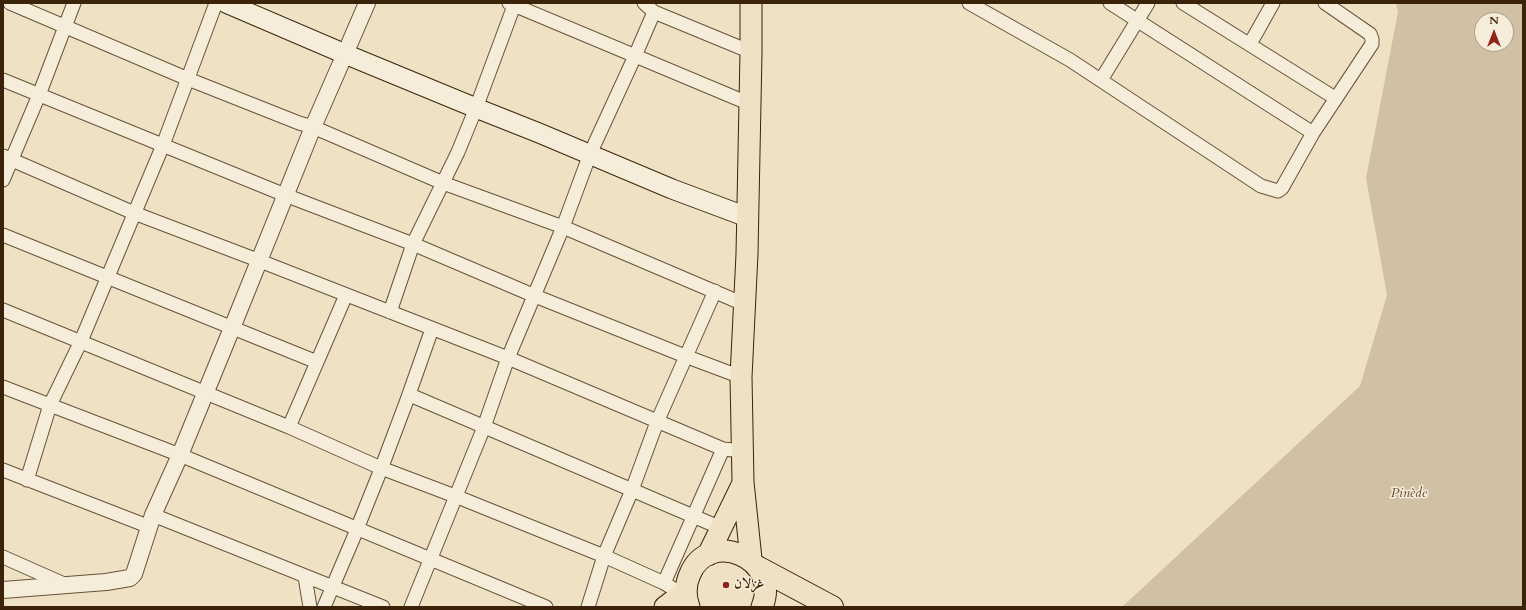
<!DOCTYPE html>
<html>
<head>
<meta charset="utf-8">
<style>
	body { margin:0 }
	#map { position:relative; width:1526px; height:610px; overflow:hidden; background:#efe1c4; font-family:Cardo,serif }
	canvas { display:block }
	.frame { position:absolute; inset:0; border:4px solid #3b230a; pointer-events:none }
	.north { position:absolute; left:1474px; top:12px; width:40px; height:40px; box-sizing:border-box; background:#f5ecd9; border:1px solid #ab9c86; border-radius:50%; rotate:0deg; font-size:11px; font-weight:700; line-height:16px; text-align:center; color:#3b230a }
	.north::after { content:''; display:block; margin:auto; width:14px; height:18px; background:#8f2418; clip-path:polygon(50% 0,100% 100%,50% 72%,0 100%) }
</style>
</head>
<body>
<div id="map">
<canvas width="1526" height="610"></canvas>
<div class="frame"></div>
<div class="north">N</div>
</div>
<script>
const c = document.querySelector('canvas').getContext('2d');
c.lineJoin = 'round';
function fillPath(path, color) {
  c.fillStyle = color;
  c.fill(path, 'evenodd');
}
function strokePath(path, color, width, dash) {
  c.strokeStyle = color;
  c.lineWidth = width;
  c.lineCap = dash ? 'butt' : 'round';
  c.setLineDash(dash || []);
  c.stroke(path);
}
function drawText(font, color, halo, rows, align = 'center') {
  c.font = font + ' Cardo,Amiri,serif';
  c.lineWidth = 3;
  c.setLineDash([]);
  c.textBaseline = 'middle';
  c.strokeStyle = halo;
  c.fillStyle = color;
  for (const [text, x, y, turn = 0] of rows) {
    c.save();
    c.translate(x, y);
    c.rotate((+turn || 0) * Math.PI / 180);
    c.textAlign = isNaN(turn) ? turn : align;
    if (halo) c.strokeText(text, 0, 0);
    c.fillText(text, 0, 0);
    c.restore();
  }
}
fillPath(new Path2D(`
	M1396 3H1523V607H1122L1360 386 1387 295 1366 178 1398 12ZM1482 20H1506V44H1482Z`), '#d0c1a4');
const minor = new Path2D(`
	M10 3 188 79 299 123 313 127 443 183 563 227 746 305
	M509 3 750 104
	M969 3 1070 60 1261 186 1278 191 1282 188 1313 133 1372 44V39L1370 34 1325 3
	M1110 3 1313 133
	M1183 3 1335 98
	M654 12 751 52
	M1250 44 1273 3
	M3 80 285 195 413 244 535 296 685 356 741 377
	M1101 80 1148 3
	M3 156 134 213 260 261 508 358 723 449 744 451
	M3 180 39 95 74 3
	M3 235 317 362
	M3 310 289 427 381 468 455 496 604 556 664 583 682 594
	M390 312 413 244 458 152 476 108 515 3
	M3 387 180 455 546 607
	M410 395 721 528
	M289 427 346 295
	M3 470 150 527
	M27 480 50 405 81 341 163 145 216 3
	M153 515 383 607
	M3 557 64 584
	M305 577 310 607
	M664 583 723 449
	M324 607C364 516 400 423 432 329
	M411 607 484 427 508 358 563 227 590 154 635 56 654 12 644 3
	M588 607 604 556 632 490 657 422 715 291`);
const tertiary = new Path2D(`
	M3 590 106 582 130 578 134 574 153 515 180 455 232 328 313 127 345 54 367 3`);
const secondary = new Path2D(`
	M226 3 345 54 476 108 539 133 672 189 747 217`);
const primary = new Path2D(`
	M751 3V52L747 254 741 377 743 482 751 559
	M708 555 743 483
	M665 607 686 591
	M689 607C685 596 685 585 690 574 709 528 782 558 762 607`);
const trunk = new Path2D(`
	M759 568 832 607`);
strokePath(minor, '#685238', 15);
strokePath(tertiary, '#685238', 18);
strokePath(secondary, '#3b230a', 21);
strokePath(primary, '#3b230a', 23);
strokePath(trunk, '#3b230a', 24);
strokePath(minor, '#f5ecd9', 13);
strokePath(tertiary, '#f5ecd9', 16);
strokePath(secondary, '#f5ecd9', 19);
strokePath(primary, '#efe1c4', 21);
strokePath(trunk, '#efe1c4', 22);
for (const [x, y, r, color] of [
	[726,585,4,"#8f2418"]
]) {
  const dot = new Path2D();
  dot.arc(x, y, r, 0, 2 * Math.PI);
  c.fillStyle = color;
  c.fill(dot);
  strokePath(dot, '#f5ecd9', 1.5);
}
drawText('italic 14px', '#604a30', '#f5ecd9', [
	["Pinède",1409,494]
]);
drawText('bold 14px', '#3b230a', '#f5ecd9', [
	["غزلان",734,585]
], 'left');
</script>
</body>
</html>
